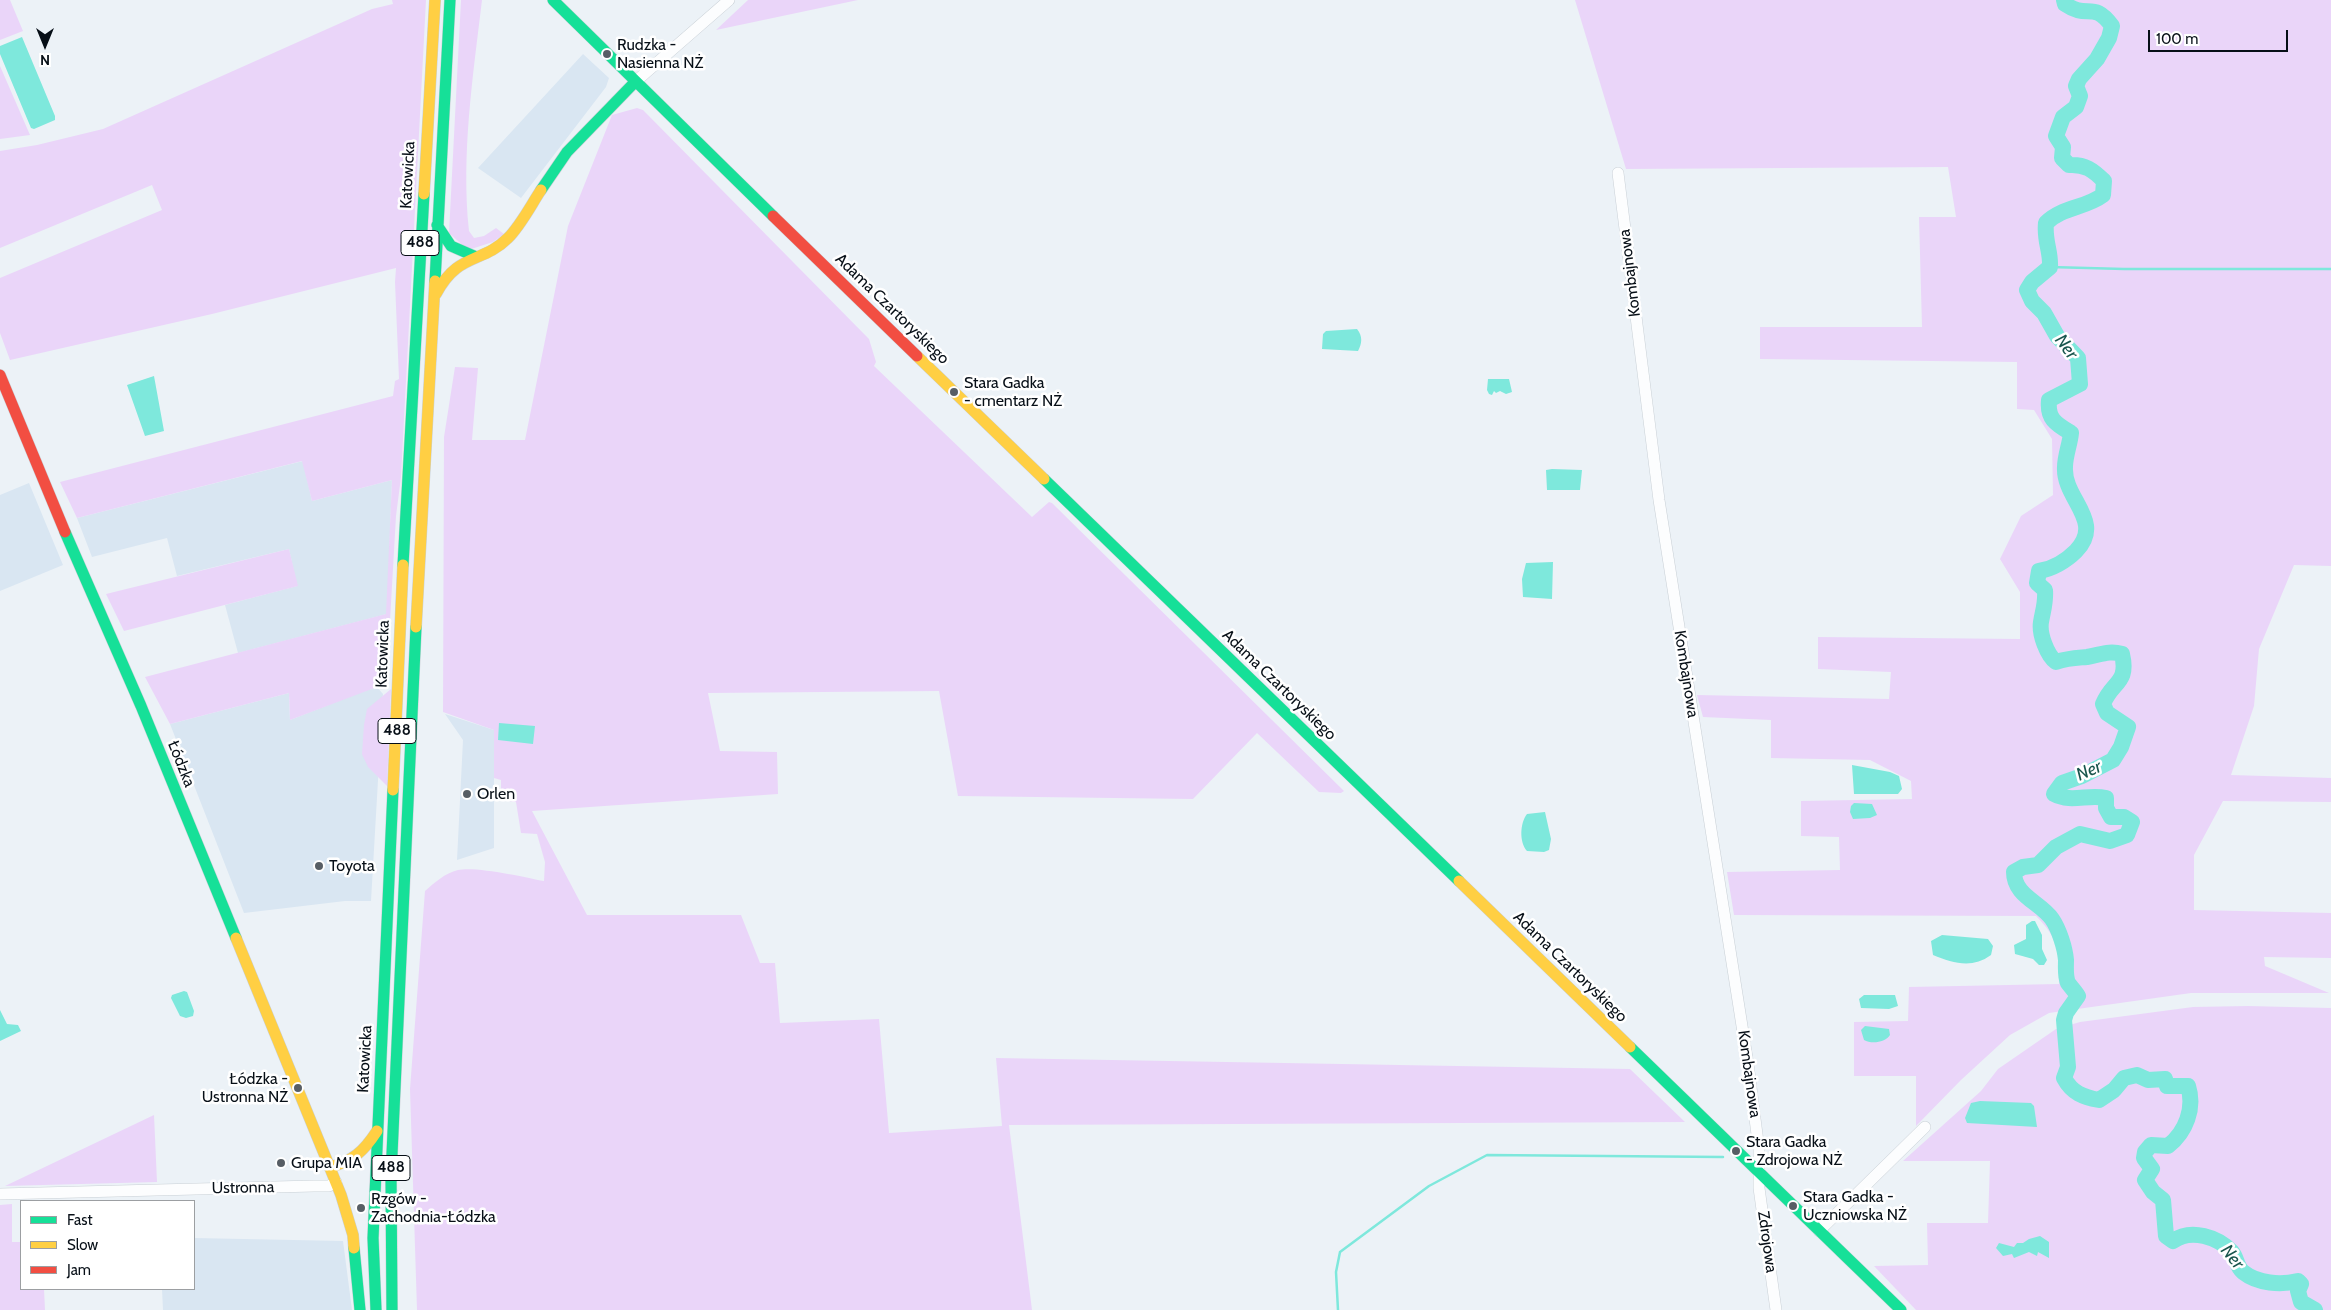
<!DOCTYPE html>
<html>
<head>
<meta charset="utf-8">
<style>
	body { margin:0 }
	#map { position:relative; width:2331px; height:1310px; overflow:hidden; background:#ecf2f7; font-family:Cabin,sans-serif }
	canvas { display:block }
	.legend { position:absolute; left:20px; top:1200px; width:175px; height:90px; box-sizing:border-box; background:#fff; border:1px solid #9c9fa2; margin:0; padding:6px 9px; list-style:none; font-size:15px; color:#070f17 }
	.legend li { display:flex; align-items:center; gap:10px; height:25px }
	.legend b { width:25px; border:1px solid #9c9fa2 }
	.north { position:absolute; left:20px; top:20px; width:50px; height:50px; -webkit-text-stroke:4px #fff; paint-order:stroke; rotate:180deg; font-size:14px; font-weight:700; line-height:20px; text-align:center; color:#070f17 }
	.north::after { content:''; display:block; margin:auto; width:18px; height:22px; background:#070f17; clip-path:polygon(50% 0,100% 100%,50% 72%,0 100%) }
	.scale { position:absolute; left:2148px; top:30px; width:140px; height:22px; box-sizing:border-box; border:2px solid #070f17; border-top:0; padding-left:6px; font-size:15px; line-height:18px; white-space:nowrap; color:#070f17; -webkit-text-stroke:4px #fff; paint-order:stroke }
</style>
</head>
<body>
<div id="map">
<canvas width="2331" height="1310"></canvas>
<ul class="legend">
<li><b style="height:6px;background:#16e098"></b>Fast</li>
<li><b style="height:6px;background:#ffcf43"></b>Slow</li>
<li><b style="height:6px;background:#f24e42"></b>Jam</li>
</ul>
<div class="north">N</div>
<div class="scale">100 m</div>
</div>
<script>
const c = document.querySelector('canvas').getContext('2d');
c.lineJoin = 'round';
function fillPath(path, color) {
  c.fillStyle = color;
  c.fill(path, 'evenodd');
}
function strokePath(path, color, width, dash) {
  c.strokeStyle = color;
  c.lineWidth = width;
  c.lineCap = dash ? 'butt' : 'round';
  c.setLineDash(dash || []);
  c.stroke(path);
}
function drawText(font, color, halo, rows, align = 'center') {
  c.font = font + ' Cabin,sans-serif';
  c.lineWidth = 5;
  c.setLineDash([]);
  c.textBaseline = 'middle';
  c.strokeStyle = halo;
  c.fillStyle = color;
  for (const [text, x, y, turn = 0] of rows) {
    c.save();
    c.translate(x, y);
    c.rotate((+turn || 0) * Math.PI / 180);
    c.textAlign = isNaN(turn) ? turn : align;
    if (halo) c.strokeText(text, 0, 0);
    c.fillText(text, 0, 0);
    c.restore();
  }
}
fillPath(new Path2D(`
	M583 54 609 78 606 87 521 198 478 168Z
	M303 461 312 501 392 480 387 614 238 653 225 605 297 586 289 549 177 576 167 538 92 557 77 518Z
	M29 483 63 565 0 591V495Z
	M376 686 383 694 371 901H345L244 913 170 724 289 693 290 720Z
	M445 714 494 730V848L457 860 463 740Z
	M194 1238 343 1241 352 1310H163L162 1289H194Z`), '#d9e6f2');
fillPath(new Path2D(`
	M0 0H10L23 31 0 40Z
	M392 0H426L401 477 396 516 387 673 377 687 290 720 289 693 170 724 145 677 386 614 392 480 312 501 302 461 77 518 60 482 393 396 395 381 399 379 395 282 396 268 212 314 10 360 0 333V278L162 210 152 185 0 248V151L37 145 103 129 372 9 393 4Z
	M461 0H482C473 76 461 154 469 231L474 238 484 236 496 228 504 234 493 242 468 250 449 233Z
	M748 0H858L716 30Z
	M1575 0H2331V566L2294 565 2259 649 2254 706 2231 775 2331 778V802L2223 801 2194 855V910L2331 913V958L2264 957 2265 966 2329 993H2191L2049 1013 2010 1035 1961 1080 1916 1126V1076H1854V1022L1908 1021 1909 987 2059 984C2059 952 2059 939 2036 916L1734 915 1727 872 1840 870 1839 837 1801 836V801L1912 799 1911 781 1870 760 1771 758V720L1703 717 1697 695 1889 699 1891 672 1818 669V637L2020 639V592L2000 559 2021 516 2053 495 2052 439 2034 410 2017 409V362L1760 359V327H1922L1919 217H1956L1948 167 1626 169Z
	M0 66 30 135 0 139Z
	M637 108 643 110 869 339 876 362 874 366 1032 517 1049 502 1052 503 1344 791 1341 793 1319 792 1257 733 1193 799 958 796 939 691 708 693 720 751 777 752 778 794 532 811 587 915H741L760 963H775L780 1023 879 1019 889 1133 1002 1126 996 1058 1630 1069 1685 1122 1009 1125 1032 1310H417L410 1089 425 891C434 883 445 873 458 870 476 866 524 877 544 881L545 862 537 834 521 833 516 802 501 800V780L494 778V730L443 712 444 437 455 367 478 368 472 440H525L568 226 612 115Z
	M289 549 298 586 124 631 106 594Z
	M391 689 387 786 368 767 362 754 364 725 367 709Z
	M2248 1006 2331 1008V1310H1916L1874 1266 1928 1265 1927 1223H1988L1990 1161H1903L1981 1091 1998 1069 2056 1029 2080 1022 2193 1007Z
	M154 1115 157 1182 5 1186Z
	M12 1204V1242H21V1289H44L45 1310H0V1205Z`), '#ead5f9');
fillPath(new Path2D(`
	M22 37 55 116V120L34 129 31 128 0 54V46Z
	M1357 329C1363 336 1362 344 1358 351L1322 349 1323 334 1326 331Z
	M154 376 164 431 145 436 127 385Z
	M1488 379H1509L1512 392 1506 394 1500 391 1496 393 1494 391 1492 395 1489 394 1487 390Z
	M1552 469 1582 470 1580 490H1547L1546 470Z
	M1553 562 1552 599 1523 597 1522 579 1526 563Z
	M499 723 535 726 533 744 498 740Z
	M1852 765 1890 772 1899 776 1902 789 1898 794H1854Z
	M1854 803 1872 804 1877 815 1870 818 1853 819 1850 812 1851 806Z
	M1545 812 1551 839 1549 850 1544 852 1527 851C1519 842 1520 823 1527 814Z
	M2032 921H2035L2042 935V949L2047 960 2044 965H2039L2033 959 2015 954 2014 945 2026 939V925Z
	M1942 935 1988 939 1993 946 1991 955C1972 969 1953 963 1933 955L1931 941Z
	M184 991 187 992 194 1011 193 1016 186 1018 180 1016 171 998 172 995Z
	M1864 995H1895L1898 1006 1889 1009 1861 1008 1859 999Z
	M0 1010 7 1024 18 1025 21 1031 0 1041Z
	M1865 1026 1889 1029 1890 1035C1885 1043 1871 1044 1864 1040L1861 1030Z
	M1980 1101 2031 1103 2034 1106 2037 1127 1967 1123 1965 1118 1971 1103Z
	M2040 1236 2049 1242V1258L2038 1252 2037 1256 2029 1252 2014 1258 2012 1254 2003 1256 1996 1248 1999 1243 2014 1247 2017 1243H2023L2029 1239Z`), '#7ee8dc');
strokePath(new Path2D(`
	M2050 267 2124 269H2331
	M1338 1310 1336 1272 1340 1252 1429 1186 1487 1155 1723 1157`), '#7ee8dc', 2.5);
strokePath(new Path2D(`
	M2064 0 2065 4C2088 20 2093 0 2112 26L2109 38 2097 59 2079 79 2076 86 2080 96 2076 107 2063 117 2056 136 2063 147 2062 158 2069 165C2085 164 2093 170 2104 181L2103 195C2086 208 2062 207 2046 223 2044 241 2051 251 2050 267L2032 282 2027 290 2032 301 2044 313 2057 336 2078 358 2080 384 2049 400C2047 419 2056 424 2071 433 2070 444 2065 456 2065 467 2063 499 2105 521 2076 551 2066 561 2052 569 2039 571L2037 583 2045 590C2046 603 2043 610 2041 622 2039 634 2047 655 2056 662 2068 658 2075 658 2087 657 2100 655 2109 650 2122 654 2129 684 2112 681 2103 704L2107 713 2128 727 2121 747 2113 760 2082 776 2062 783 2054 794C2071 803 2088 794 2106 798V808L2111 817H2124L2132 822 2127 835 2110 841 2080 834 2056 847 2038 865 2023 867 2014 872C2014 896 2040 902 2052 919 2059 929 2065 948 2066 960 2066 968 2065 976 2068 983 2071 987 2075 991 2078 996L2066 1013 2064 1020 2068 1067 2064 1078C2072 1093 2083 1097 2099 1100L2114 1090 2124 1078 2137 1075 2148 1080 2165 1079 2167 1086H2188C2195 1108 2186 1132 2168 1146L2151 1145 2145 1152 2144 1158 2152 1169 2145 1180 2153 1192 2163 1200 2166 1236 2173 1241C2191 1228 2218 1237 2232 1252 2237 1258 2236 1266 2243 1272 2258 1284 2281 1285 2298 1281L2301 1284 2298 1291 2301 1302 2315 1310`), '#7ee8dc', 16);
const street = new Path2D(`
	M635 82 729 0
	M1618 173 1659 500 1748 1064 1759 1150V1188L1776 1310
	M0 1194 314 1186H329L336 1182
	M1819 1231 1925 1127`);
const fast = new Path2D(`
	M553 0 773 216
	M541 190 567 152 635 82
	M437 225 451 246 474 256
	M435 281 450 0
	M1044 479 1459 881
	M65 532 141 706 236 938
	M403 565 424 194
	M1630 1047 1901 1310
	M354 1248 360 1310
	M376 1310 373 1238 393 790
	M392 1310 391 1176 416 627`);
const slow = new Path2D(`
	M424 194 435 0
	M436 294C458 252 482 264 508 238 521 225 531 205 541 190
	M917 356 1044 479
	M416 627 435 281
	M393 790 403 565
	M1459 881 1630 1047
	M236 938 341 1195 353 1235 354 1248
	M330 1167C353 1161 364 1151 377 1131`);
const jam = new Path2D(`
	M773 216 917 356
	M0 375 65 532`);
strokePath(street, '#c9d0d6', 12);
strokePath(fast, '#c9d0d6', 12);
strokePath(slow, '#c9d0d6', 12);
strokePath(jam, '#c9d0d6', 12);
strokePath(street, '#fcfdfe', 11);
strokePath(fast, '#16e098', 11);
strokePath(slow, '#ffcf43', 11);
strokePath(jam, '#f24e42', 11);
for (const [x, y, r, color] of [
	[607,54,5,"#575e65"],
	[954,392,5,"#575e65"],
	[467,794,5,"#575e65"],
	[319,866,5,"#575e65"],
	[298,1088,5,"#575e65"],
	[1736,1151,5,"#575e65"],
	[281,1163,5,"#575e65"],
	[1793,1206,5,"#575e65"],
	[361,1208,5,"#575e65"]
]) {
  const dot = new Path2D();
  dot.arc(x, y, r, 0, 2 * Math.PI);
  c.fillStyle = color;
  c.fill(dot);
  strokePath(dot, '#fff', 2);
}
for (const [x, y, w] of [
	[420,243,38],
	[397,731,38],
	[391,1168,38]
]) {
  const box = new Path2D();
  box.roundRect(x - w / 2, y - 12.5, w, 25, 4);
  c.fillStyle = '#fff';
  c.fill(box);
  strokePath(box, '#070f17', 1);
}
drawText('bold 15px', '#070f17', null, [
	["488",420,243],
	["488",397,731],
	["488",391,1168]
]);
drawText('16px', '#070f17', '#fff', [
	["Rudzka -",617,45],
	["Nasienna NŻ",617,63],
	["Stara Gadka",964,383],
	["- cmentarz NŻ",964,401],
	["Orlen",477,794],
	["Toyota",329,866],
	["Łódzka -",288,1079,"right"],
	["Ustronna NŻ",288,1097,"right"],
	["Stara Gadka",1746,1142],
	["- Zdrojowa NŻ",1746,1160],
	["Grupa MIA",291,1163],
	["Stara Gadka -",1803,1197],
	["Uczniowska NŻ",1803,1215],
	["Rzgów -",371,1199],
	["Zachodnia-Łódzka",371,1217]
], 'left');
drawText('16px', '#070f17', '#fff', [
	["Katowicka",408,175,-87],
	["Kombajnowa",1630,273,-97],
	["Adama Czartoryskiego",892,309,44],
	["Katowicka",383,654,-88],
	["Kombajnowa",1686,674,81],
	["Adama Czartoryskiego",1279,685,44],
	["Łódzka",181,764,68],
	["Adama Czartoryskiego",1570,967,44],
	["Katowicka",365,1059,-87],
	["Kombajnowa",1749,1074,82],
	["Ustronna",243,1188,-1],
	["Zdrojowa",1767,1242,82]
]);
drawText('italic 18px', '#18554d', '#fff', [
	["Ner",2066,347,53],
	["Ner",2089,771,-24],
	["Ner",2232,1257,51]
]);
</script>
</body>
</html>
